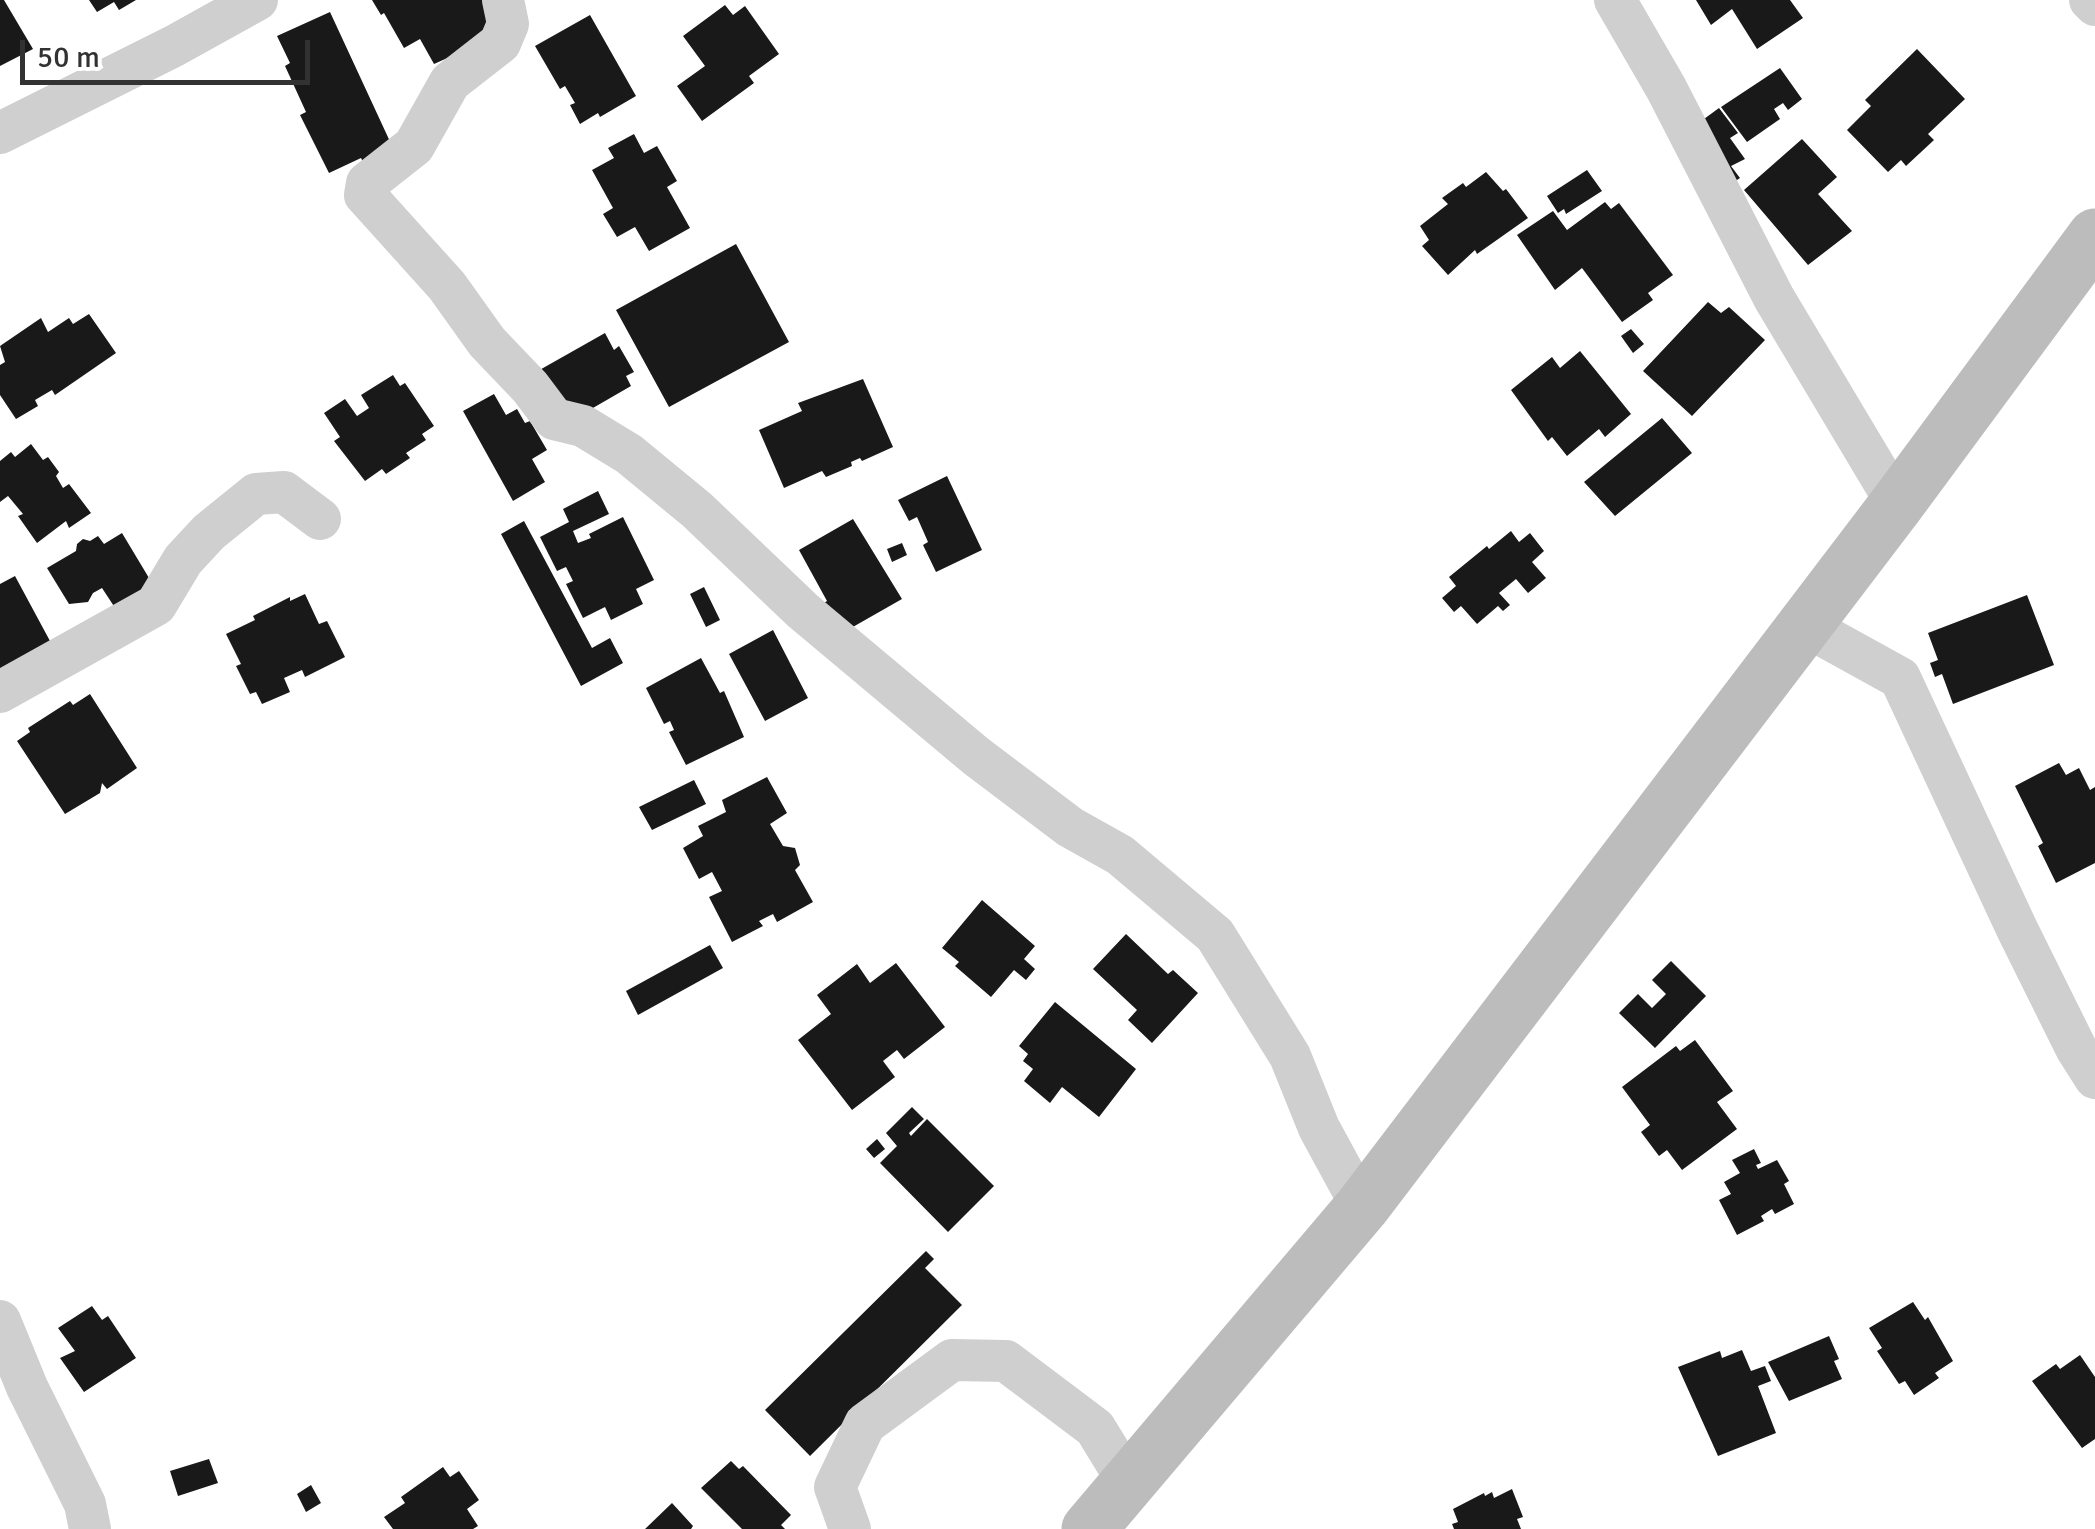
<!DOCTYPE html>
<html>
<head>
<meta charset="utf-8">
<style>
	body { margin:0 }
	#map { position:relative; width:2095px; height:1529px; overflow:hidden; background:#fff; font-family:Signika,sans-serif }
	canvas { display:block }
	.scale { position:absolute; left:20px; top:40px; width:290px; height:45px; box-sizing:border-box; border:5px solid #323232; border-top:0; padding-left:12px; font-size:30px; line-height:35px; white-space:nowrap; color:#323232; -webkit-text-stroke:8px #fff; paint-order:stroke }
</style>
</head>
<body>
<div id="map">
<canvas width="2095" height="1529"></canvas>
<div class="scale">50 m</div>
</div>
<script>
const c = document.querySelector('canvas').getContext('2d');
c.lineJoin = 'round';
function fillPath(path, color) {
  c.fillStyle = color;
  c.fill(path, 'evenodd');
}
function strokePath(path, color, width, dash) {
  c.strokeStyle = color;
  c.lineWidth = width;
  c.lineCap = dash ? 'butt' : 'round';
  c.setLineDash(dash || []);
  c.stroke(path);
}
fillPath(new Path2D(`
	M0 0H4L33 49 0 66Z
	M89 0H136L119 10 114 2 97 12Z
	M372 0H483L501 34 434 64 420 39 404 48 384 13 381 15Z
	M1696 0H1790L1803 18 1757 49 1732 9 1711 25Z
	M725 5 733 15 745 6 779 54 749 76 754 83 702 121 677 86 705 66 683 36Z
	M330 12 393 148 363 162 361 158 329 173 300 115 306 112 285 66 290 63 277 36Z
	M590 15 636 96 600 117 598 113 580 124 570 105 575 103 565 86 560 89 535 46Z
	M1917 49 1965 99 1928 134 1934 140 1906 166 1901 160 1888 172 1847 130 1871 106 1865 100Z
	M1780 68 1802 99 1788 110 1783 103 1774 109 1780 119 1747 142 1721 107Z
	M1719 108 1738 133 1730 138 1745 159 1731 166 1740 178 1734 182 1689 130Z
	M634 134 644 153 657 146 677 181 667 187 690 228 649 251 635 227 617 237 603 214 613 208 592 170 614 158 608 148Z
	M1802 139 1837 177 1818 194 1852 231 1808 265 1744 190Z
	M1587 170 1602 191 1566 214 1564 209 1558 213 1547 196Z
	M1486 172 1503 191 1506 189 1528 218 1477 254 1475 250 1448 275 1422 246 1429 240 1420 226 1448 204 1442 198 1463 183 1466 187Z
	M1605 202 1611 209 1619 203 1673 275 1648 293 1653 300 1622 322 1582 268 1555 290 1517 235 1553 211 1567 230Z
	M736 244 789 342 669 407 616 310Z
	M1708 302 1721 313 1729 307 1765 340 1692 416 1643 371Z
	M89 314 116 353 55 395 52 390 35 400 38 406 16 419 0 395V365L5 362 0 346 41 318 48 332 69 318 73 324Z
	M1631 329 1644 344 1633 353 1621 336Z
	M605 333 614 350 619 346 634 372 626 376 631 386 586 412 561 418 536 372Z
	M1580 351 1631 414 1605 437 1599 429 1567 456 1552 437 1548 441 1511 390 1552 357 1560 368Z
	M393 375 400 386 405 383 434 426 422 434 426 440 406 453 410 458 386 474 382 469 365 481 334 441 340 437 324 413 345 399 357 416 369 408 361 395Z
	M863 379 893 447 862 461 860 458 851 462 852 466 826 477 822 471 784 488 759 430 802 411 798 403Z
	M494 394 506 415 517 409 525 423 530 421 547 450 532 459 545 482 513 501 463 411Z
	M1662 418 1692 453 1615 516 1584 482Z
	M31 444 43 460 48 457 59 472 56 476 63 488 69 484 91 513 69 528 66 521 37 543 18 516 23 514 8 496 0 502V461L11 452 15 457Z
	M947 476 982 550 936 572 923 545 928 542 917 517 909 521 898 500Z
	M598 491 609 514 573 531 578 543 591 538 589 534 623 517 654 580 636 589 643 604 611 620 605 607 583 618 566 584 573 581 566 567 557 571 540 537 569 522 563 509Z
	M853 519 902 599 837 636 819 606 827 601 799 550Z
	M524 521 592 648 610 638 623 663 581 686 501 534Z
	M1511 531 1519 542 1530 533 1544 551 1532 562 1546 578 1528 593 1516 579 1499 593 1510 605 1503 611 1498 606 1477 624 1461 606 1454 612 1442 598 1456 586 1449 577 1487 546 1489 549Z
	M122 533 158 593 123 620 102 588 93 593 88 602 69 604 47 568 76 551 77 544 83 539 90 541 98 536 104 544Z
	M902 543 907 555 892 562 887 549Z
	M15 576 57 654 0 685V584Z
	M704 587 720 620 706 627 690 594Z
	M305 594 319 624 327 621 345 657 305 677 302 670 284 678 290 692 262 704 256 692 250 694 236 666 241 664 226 634 255 620 253 616 290 597V601Z
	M2027 595 2054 665 1953 704 1942 674 1935 677 1930 663 1938 660 1928 633Z
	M773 630 808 698 765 721 729 654Z
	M701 658 720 693 724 691 744 737 686 765 669 732 674 730 670 721 664 724 646 688Z
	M90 694 137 768 107 789 102 783 100 793 65 814 17 741 30 732 28 728 70 701 73 705Z
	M2059 763 2066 775 2079 768 2090 790 2095 787V863L2056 883 2038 846 2043 843 2015 786Z
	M767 777 787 813 770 824 783 846 795 848 800 865 795 870 813 902 777 922 773 914 759 921 763 926 732 942 709 897 722 891 712 872 699 879 683 848 703 836 698 826 726 812 722 800Z
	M694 780 706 804 652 830 639 807Z
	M982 900 1035 946 1024 959 1035 969 1026 980 1014 970 991 997 955 966 959 962 942 948Z
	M1126 934 1168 974 1173 970 1198 993 1152 1043 1128 1020 1137 1010 1093 969Z
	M710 945 723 968 638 1015 626 991Z
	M1671 961 1706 996 1655 1048 1619 1013 1638 994 1652 1008 1666 994 1652 980Z
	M896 963 945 1027 904 1059 897 1050 883 1061 895 1077 852 1110 798 1040 831 1014 817 995 857 964 870 983Z
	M1055 1002 1136 1069 1099 1117 1062 1087 1050 1103 1024 1081 1033 1069 1023 1061 1028 1054 1019 1046Z
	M1695 1040 1733 1091 1717 1102 1737 1129 1682 1170 1667 1150 1659 1156 1641 1132 1650 1125 1622 1087 1676 1046 1680 1051Z
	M912 1107 924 1119 909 1133 911 1136 927 1119 994 1186 948 1232 880 1163 897 1146 886 1133Z
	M877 1139 885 1149 874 1158 866 1149Z
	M1754 1149 1761 1163 1756 1165 1758 1169 1777 1160 1789 1181 1784 1184 1794 1204 1775 1214 1772 1209 1761 1216 1764 1221 1737 1235 1719 1200 1731 1194 1724 1182 1740 1173 1732 1160Z
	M926 1251 934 1259 925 1268 962 1305 810 1456 765 1410Z
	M1913 1302 1925 1320 1928 1317 1953 1361 1935 1373 1939 1378 1914 1395 1905 1381 1899 1384 1877 1351 1882 1348 1869 1328Z
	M92 1306 102 1320 108 1316 136 1358 84 1392 60 1358 75 1351 58 1328Z
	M1829 1336 1839 1359 1834 1361 1842 1379 1789 1401 1768 1362Z
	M1742 1350 1751 1371 1765 1366 1771 1381 1758 1386 1776 1433 1718 1456 1678 1367 1720 1351 1722 1358Z
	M2080 1355 2095 1377V1439L2082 1448 2032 1381 2056 1364 2060 1369Z
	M209 1459 218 1483 178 1496 170 1471Z
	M731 1461 739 1469 743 1466 791 1515 781 1525 785 1529H742L701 1488Z
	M443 1467 450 1477 459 1471 479 1500 467 1509 478 1526 473 1529H393L384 1517 405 1503 401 1497Z
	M311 1485 321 1503 306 1512 297 1494Z
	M1512 1489 1523 1517 1517 1519 1521 1529H1454L1452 1524 1458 1522 1453 1509 1484 1493 1485 1496 1492 1492 1494 1498Z
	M672 1503 693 1526 691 1529H645Z`), '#191919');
strokePath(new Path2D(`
	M503 0 508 24 500 43 450 82 414 146 367 183 365 195 447 286 487 342 530 387 554 419 583 426 629 454 697 510 803 611 976 756 1070 827 1120 855 1215 935 1290 1056 1319 1128 1362 1207
	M1615 0 1666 88 1774 298 1897 504
	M2090 0 2095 5
	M0 133 174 46 257 0
	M1804 625 1900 678 2017 929 2076 1048 2095 1078
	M0 692 156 605 183 560 209 532 256 494 284 492 320 519
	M0 1321 27 1387 85 1504 90 1529
	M850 1529 835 1487 865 1424 952 1360 1006 1361 1095 1428 1128 1482`), '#cfcfcf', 42);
strokePath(new Path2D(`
	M1089 1529 1362 1207 1897 504 2095 236`), '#bcbcbc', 55);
</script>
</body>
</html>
